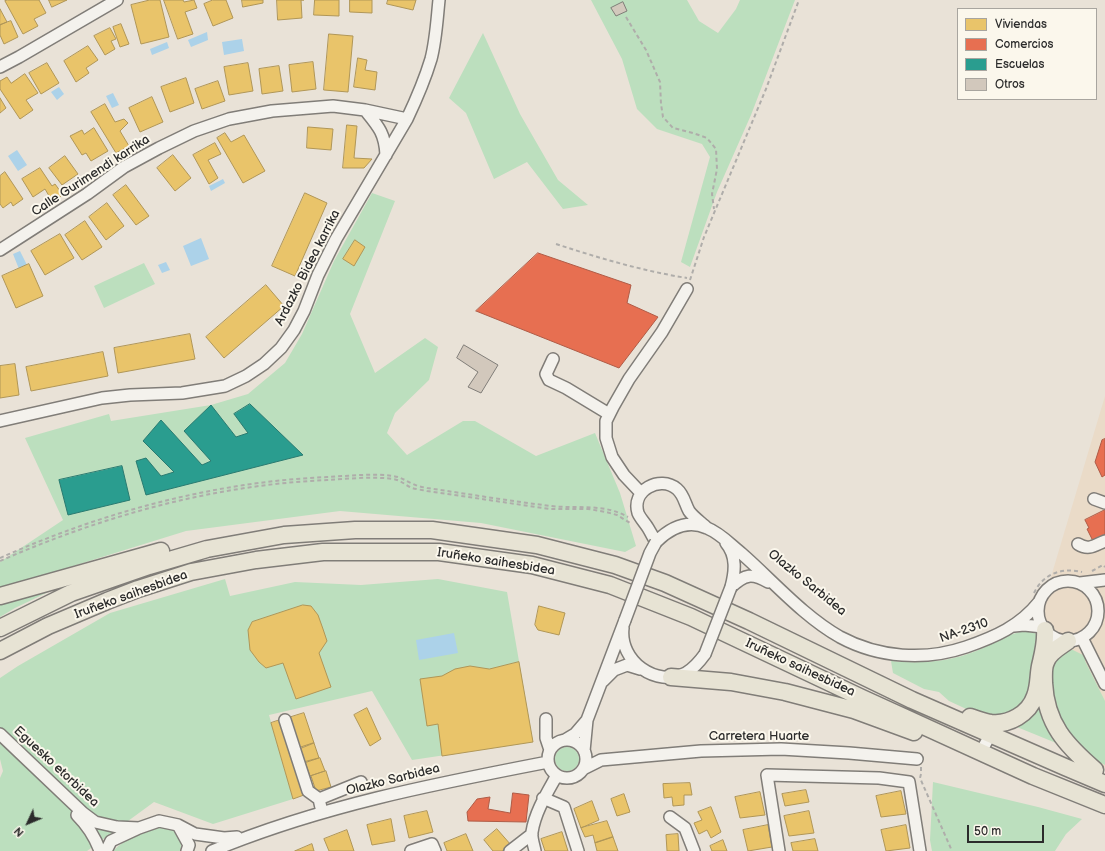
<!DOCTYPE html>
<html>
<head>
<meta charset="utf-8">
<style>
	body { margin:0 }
	#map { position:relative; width:1105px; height:851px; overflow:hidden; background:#e9e2d7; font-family:"Balsamiq Sans",sans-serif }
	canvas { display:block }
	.legend { position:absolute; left:957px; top:8px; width:140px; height:92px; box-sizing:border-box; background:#fbf7ec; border:1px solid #a8a59f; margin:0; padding:5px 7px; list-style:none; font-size:12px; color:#2b2b2b }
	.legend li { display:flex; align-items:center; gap:8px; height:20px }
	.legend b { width:20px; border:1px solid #a8a59f }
	.north { position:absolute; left:8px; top:803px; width:40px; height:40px; -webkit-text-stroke:3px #fbf7ec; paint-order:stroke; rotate:226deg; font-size:11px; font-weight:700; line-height:16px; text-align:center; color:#2b2b2b }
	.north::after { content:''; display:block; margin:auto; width:14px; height:18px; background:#2b2b2b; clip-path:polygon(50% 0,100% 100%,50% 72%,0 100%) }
	.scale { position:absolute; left:967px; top:825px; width:77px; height:18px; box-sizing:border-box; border:2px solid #2b2b2b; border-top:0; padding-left:5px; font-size:12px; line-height:14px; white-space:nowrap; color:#2b2b2b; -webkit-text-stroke:3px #fbf7ec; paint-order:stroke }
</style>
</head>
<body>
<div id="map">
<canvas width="1105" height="851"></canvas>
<ul class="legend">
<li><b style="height:11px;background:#e9c46a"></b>Viviendas</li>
<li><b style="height:11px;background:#e76f51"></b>Comercios</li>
<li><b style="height:11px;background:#2a9d8f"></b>Escuelas</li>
<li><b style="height:11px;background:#d2c8bc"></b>Otros</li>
</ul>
<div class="north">N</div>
<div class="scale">50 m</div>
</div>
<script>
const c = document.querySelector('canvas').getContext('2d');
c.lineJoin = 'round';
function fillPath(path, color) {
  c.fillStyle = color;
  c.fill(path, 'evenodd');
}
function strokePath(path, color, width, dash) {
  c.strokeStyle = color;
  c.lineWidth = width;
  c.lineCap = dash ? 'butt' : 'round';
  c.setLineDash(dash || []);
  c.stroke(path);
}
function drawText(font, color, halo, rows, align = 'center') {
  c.font = font + ' "Balsamiq Sans",sans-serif';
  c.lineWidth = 4;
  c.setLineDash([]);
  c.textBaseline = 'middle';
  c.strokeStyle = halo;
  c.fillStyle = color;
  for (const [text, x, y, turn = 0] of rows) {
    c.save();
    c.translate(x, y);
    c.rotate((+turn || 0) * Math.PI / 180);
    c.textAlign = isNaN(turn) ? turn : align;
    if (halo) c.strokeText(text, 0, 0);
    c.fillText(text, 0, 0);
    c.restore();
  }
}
fillPath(new Path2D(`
	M1105 396V768L1077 754 1050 715 1052 652 1039 617Z`), '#eadbc8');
fillPath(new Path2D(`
	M591 0H687L699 21 718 33 736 9 740 0H795L751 115 717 192 690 267 681 262 710 157 702 144 657 129 637 109 622 59Z
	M483 33 520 114 558 180 588 205 563 209 527 162 494 179 466 113 449 98Z
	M372 193 395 201 350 314 375 373 425 338 438 347 429 380 395 413 387 433 407 455 463 421H475L536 456 595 433 620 493 636 546 625 552 481 523 340 511 186 531 12 585 0 587V562L63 520 25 438 109 414 111 421 211 405 248 394 279 368 285 363 302 334 334 261Z
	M144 263 155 284 104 308 94 286Z
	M225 579 230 596 295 582 361 585 438 579 507 592 533 742 412 760 372 691 269 715 293 799 213 824 154 802 87 851H0V778L3 771 0 759V678L18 666 110 613Z
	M65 584 15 608 0 617V601Z
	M1024 631 1038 634 1033 686 1022 706 1002 717 975 713 949 701 939 692 924 689 893 673 891 661C920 664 949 662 976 651 992 645 1007 634 1024 631Z
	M1071 649 1085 656V661L1105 701V765C1088 757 1077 747 1065 732 1063 729 1059 725 1058 722 1051 708 1047 672 1056 658 1059 653 1065 650 1071 649Z
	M1039 701 1061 745 1012 725Z
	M555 759a12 12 0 1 1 24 0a12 12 0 1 1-24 0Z
	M933 782 1038 807 1082 819 1066 834 1055 851H932L930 840Z
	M164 827C179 829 184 837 180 851H113C127 837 145 831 164 827Z`), '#bcdfbe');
fillPath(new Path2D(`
	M207 32 208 40 191 47 188 40Z
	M242 39 244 51 224 55 222 42Z
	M167 42 169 48 152 55 150 49Z
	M59 87 64 94 57 100 51 92Z
	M113 93 119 105 112 108 106 96Z
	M17 150 27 165 18 171 8 156Z
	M223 179 225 183 211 191 209 186Z
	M201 238 209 259 191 266 183 246Z
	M20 251 27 265 19 269 13 254Z
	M166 262 170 270 162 273 158 265Z
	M454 633 458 653 419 660 416 640Z`), '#acd2e9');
const homes = new Path2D(`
	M8 0H39L46 13 34 19 38 26 23 34 5 1Z
	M49 0H67L52 7Z
	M150 0H160L169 37 141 44 131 5Z
	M164 0H183L184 2 194 0 197 8 185 12 193 34 178 39Z
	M213 0H226L233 18 213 26 204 4Z
	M242 0H263V3L243 7Z
	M277 0H304H301L302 18 278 20Z
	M315 0H339V16L314 15Z
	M350 0H372V13L350 12Z
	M388 0H416L413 10 387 4Z
	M0 9 7 22 0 25Z
	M11 21 18 37 4 44 0 35V25Z
	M121 24 129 44 120 47 113 27Z
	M110 28 116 39 111 41 115 49 105 55 94 36Z
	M329 34 353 36 348 92 324 90Z
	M88 46 98 60 86 68 89 73 76 82 64 61Z
	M358 58 367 60 365 70 377 72 375 90 354 87Z
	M313 62 316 89 292 92 289 65Z
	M47 63 59 83 41 94 29 73Z
	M248 63 253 91 229 95 224 67Z
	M279 66 283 91 262 94 259 69Z
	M25 74 38 93 26 100 33 110 20 119 0 89V81L7 77 11 83Z
	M186 78 194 103 170 112 161 87Z
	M218 81 225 101 202 109 195 89Z
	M152 97 163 122 140 132 129 108Z
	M0 98 6 108 0 113Z
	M105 104 115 122 124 119 128 123 120 131 129 146 116 153 91 112Z
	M347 125 357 126 354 158 372 159 364 168H343Z
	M308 127 333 129 331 150 307 148Z
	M94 128 108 151 91 161 86 153 82 155 70 136 82 130 84 134Z
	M225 133 231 142 244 135 265 171 243 183 217 138Z
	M215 143 221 154 208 160 218 178 209 184 193 155Z
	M173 155 191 178 175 191 157 168Z
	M65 156 78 174 62 185 49 168Z
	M40 168 52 186 55 184 63 195 52 201 45 189 33 197 22 179Z
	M5 172 23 199 13 206 11 202 3 208 0 204V176Z
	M126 185 149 216 136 225 113 195Z
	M305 193 327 203 295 276 272 266Z
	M107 203 124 226 106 240 89 217Z
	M85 221 102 247 82 260 65 235Z
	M60 234 74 258 45 275 31 251Z
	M355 240 365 247 354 266 343 259Z
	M29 264 43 296 16 308 2 276Z
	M266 285 284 306 224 358 206 337Z
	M190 334 195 359 118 373 114 348Z
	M103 352 108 376 31 391 26 367Z
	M15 364 19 395 0 398V366Z
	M303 605 311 606 318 615 323 629 327 641 319 653 331 687 296 699 283 663 266 668 259 662 250 650 248 630 252 622Z
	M539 606 565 613 559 635 538 630 535 625Z
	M519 662 533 742 442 756 438 724 427 726 420 679 442 676 455 669 470 666 489 669Z
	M367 708 381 739 370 746 354 715Z
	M304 713 314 743 299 749 288 718Z
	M280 720 304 795 293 799 271 723Z
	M314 743 319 758 304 763 299 748Z
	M320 758 325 771 310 776 305 762Z
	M326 771 331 787 316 791 311 776Z
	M690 783 692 795H684V805L673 806 672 797 664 798 663 784Z
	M806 790 809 802 785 806 782 794Z
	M901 791 906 814 881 817 876 796Z
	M760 792 765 815 740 818 735 797Z
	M624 794 630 812 617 816 611 799Z
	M592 801 599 820 581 828 574 809Z
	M711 807 721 832 711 838 707 830 699 834 694 823 702 820 698 812Z
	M427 811 433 832 409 838 404 816Z
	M809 811 814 833 789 836 784 816Z
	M391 819 395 841 372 845 367 825Z
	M607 821 613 837 595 843 593 835 585 837 581 828Z
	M768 825 772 847 748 851 743 830Z
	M906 825 910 848 886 851 881 830Z
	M497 829 511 845 502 851H493L484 840Z
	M347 830 354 851H329L324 839Z
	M562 832 568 851H545L541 839Z
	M466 834 473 851H447L444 843Z
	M678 834 679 851H667L666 835Z
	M613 837 618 851H597L595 843Z
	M815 839 818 851H793L791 843Z
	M723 840 727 851H712L710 846Z
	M312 844 314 851H295Z`);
fillPath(homes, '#e9c46a');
strokePath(homes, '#b09657', 1);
const shops = new Path2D(`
	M538 253 631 285 627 303 658 317 619 368 476 311Z
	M1105 439V475L1102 477 1095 462 1102 440Z
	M1105 510V535L1093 541 1087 529 1089 528 1085 520Z
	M513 793 529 795 526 822 468 821 467 812 477 799 490 797 488 809 510 813Z`);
fillPath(shops, '#e76f51');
strokePath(shops, '#af5b46', 1);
const schools = new Path2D(`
	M250 404 303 455 146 495 136 461 146 458 161 476 174 472 143 441 161 420 202 465 211 461 184 431 211 405 236 437 248 433 234 414Z
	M122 466 130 500 68 515 59 480Z`);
fillPath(schools, '#2a9d8f');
strokePath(schools, '#2a7b71', 1);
const building = new Path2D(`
	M623 2 627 11 616 16 611 8Z
	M464 345 498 365 481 393 468 387 478 372 457 358Z`);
fillPath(building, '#d2c8bc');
strokePath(building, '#807d78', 1);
const minor = new Path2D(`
	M0 67 19 57 117 0
	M365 110C378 126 385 133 386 155
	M0 250 87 194 124 167 159 148 194 131 229 119 272 111 333 106 365 110 407 119
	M553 359 546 374 549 380 566 388 609 414
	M0 421 102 398 130 395 182 393 225 386 246 376 264 364 281 348 294 330 304 311 318 275 336 239 407 119C416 100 425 79 431 59 436 40 437 19 439 0
	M641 493 624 475 612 457 606 438V421L613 407 629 379 662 332 687 289
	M1094 499 1105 503
	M707 528C702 523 693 517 689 511 685 504 684 495 677 489 660 475 631 490 638 513 640 518 645 523 648 528 651 533 653 537 656 542 670 528 687 519 707 528 720 533 731 545 741 553 773 581 803 616 840 637 879 658 925 661 966 647 995 637 1020 626 1039 602
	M726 543C737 556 735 572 731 587
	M1078 544C1089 551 1095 545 1105 541
	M1038 611a30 30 0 1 1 60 0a30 30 0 1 1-60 0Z
	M1080 583 1105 580
	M731 587C745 574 752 573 768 582
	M1014 626 1024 625 1043 627
	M623 628C619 661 656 688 686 673 694 668 700 661 705 654
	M1082 638 1105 684
	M603 681 614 670 627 665 640 669
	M546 719V738L550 750
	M285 720 308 791 319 799 322 812
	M0 734 83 813 95 822 117 827 139 828
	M565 740 575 734 587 720
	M548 759a19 19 0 1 1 38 0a19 19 0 1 1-38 0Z
	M584 751 587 720 625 620
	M981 752 990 735
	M583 769 601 760 701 751 781 749 849 753 917 759
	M543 798 564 807 578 851
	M319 799 361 782
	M77 815C88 826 95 837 100 851
	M670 817 685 828 694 851
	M178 825 189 845 187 851
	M106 851 111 841 139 828 159 821 178 825 195 834 224 838 237 837
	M212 851C320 806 434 784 548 762
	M411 851 432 844 435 851
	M510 851 532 834
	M535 851C534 845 531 838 532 832 535 812 547 793 557 775
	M779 851 767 775 879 778 909 782 920 851`);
const highway = new Path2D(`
	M0 596 161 551
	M0 628 71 593 149 566 207 549 284 535 355 530H432L537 545 615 565 665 583 749 621 912 700 1065 767 1105 784
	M1068 641C1060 647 1049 652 1046 662 1043 668 1044 676 1044 683 1046 724 1066 745 1095 770
	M0 651 48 626 107 601 138 589 191 572 256 560 323 552H439L532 565 610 585 691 617 862 698 1033 776 1105 805
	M671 677 731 682 785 692 854 710 914 732
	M970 717C977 719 984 722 991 723 1009 725 1029 714 1035 696 1039 686 1038 676 1040 666 1043 653 1046 643 1045 630`);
strokePath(minor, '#807d78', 14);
strokePath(highway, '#807d78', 19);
strokePath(new Path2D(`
	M626 17 646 50 660 82 661 104 663 117 673 128 693 133 707 138 716 149 717 169 712 194 714 209
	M556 244C599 258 643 271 687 278
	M690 280 704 237 766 89 799 0
	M0 558C103 512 214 482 327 477 349 476 372 473 393 476 401 477 406 481 413 484 417 486 422 487 427 488 468 494 510 501 551 506 578 509 603 503 628 517
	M0 561C103 516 213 485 327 480 348 479 371 476 393 479 401 480 405 485 412 488 416 489 422 490 427 491L550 509H588L606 512 617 515 630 523
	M1092 571 1103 565 1105 567
	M1034 593C1043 574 1062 567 1082 572
	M921 767V774L920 778 952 851`), '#afadaa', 2, [4, 3]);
strokePath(minor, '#f4f2ed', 11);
strokePath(highway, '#e7e3d4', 16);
const minorBridge = new Path2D(`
	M625 620 650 553 656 542
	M705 654 731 587`);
strokePath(minorBridge, '#807d78', 14, []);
strokePath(minorBridge, '#f4f2ed', 11);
drawText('13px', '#2b2b2b', '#fbf7ec', [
	["Calle Gurimendi karrika",91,176,-33],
	["Ardazko Bidea karrika",308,268,-63],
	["Iruñeko saihesbidea",496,562,9],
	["Olazko Sarbidea",807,583,39],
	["Iruñeko saihesbidea",131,595,-20],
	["NA-2310",964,631,-19],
	["Iruñeko saihesbidea",800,668,25],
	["Carretera Huarte",759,737],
	["Eguesko etorbidea",56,767,43],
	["Olazko Sarbidea",393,780,-14]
]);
</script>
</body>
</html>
